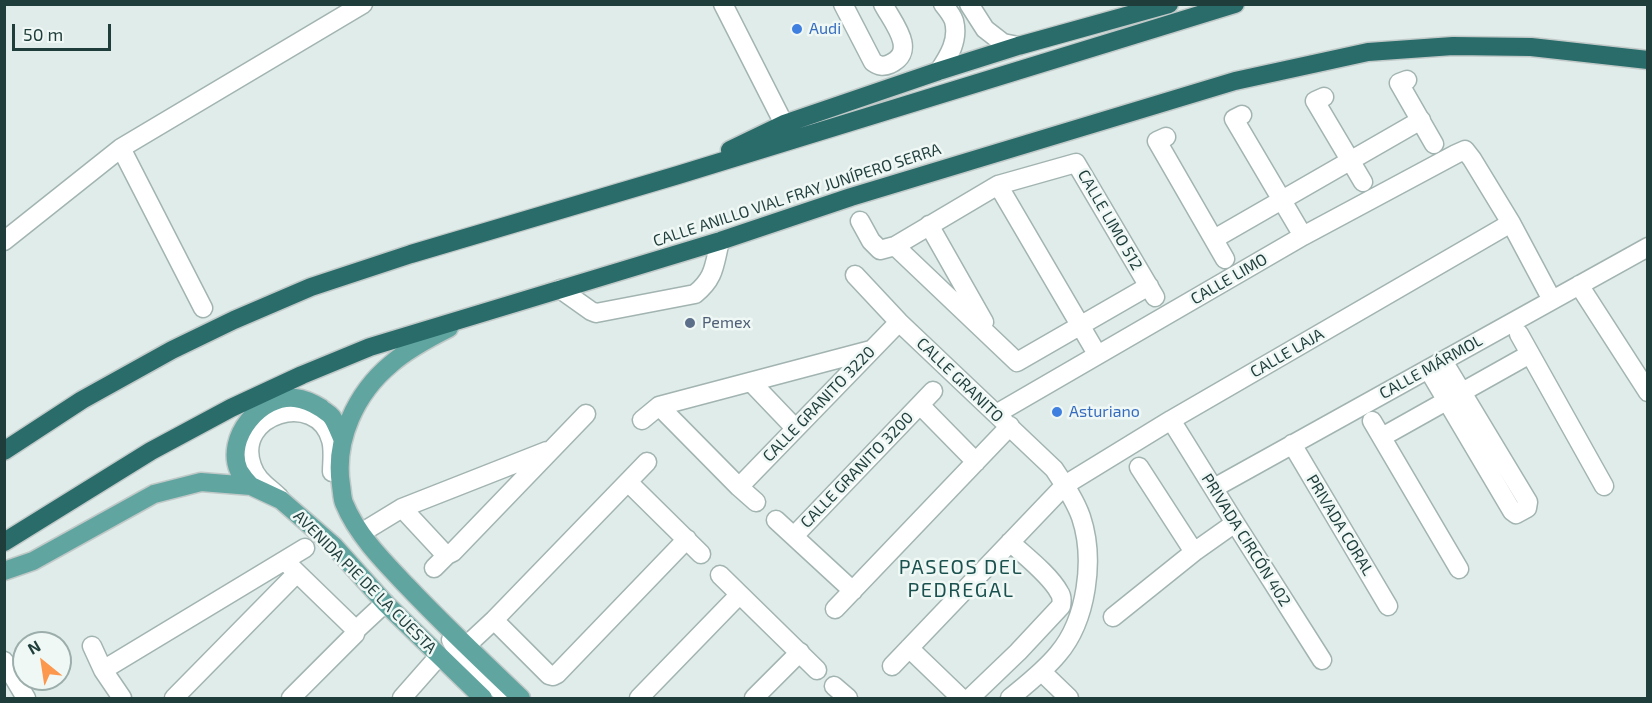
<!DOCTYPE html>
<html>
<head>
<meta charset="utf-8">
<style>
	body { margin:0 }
	#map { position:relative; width:1652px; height:703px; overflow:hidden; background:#e0ece9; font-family:"Exo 2",sans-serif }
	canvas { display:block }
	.frame { position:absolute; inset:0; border:6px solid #1f3e3b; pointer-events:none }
	.north { position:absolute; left:12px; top:631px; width:60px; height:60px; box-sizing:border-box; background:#f0f8f6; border:2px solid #9caeab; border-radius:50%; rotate:330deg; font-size:16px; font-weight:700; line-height:24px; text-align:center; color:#1f3e3b }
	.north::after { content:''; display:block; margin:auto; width:21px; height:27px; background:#fc984d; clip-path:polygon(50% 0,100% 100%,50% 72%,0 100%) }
	.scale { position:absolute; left:12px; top:24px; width:99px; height:27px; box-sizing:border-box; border:3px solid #1f3e3b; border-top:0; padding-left:8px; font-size:18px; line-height:21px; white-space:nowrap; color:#1f3e3b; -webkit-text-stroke:4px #f0f8f6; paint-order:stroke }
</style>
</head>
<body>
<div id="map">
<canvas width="1652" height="703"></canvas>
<div class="frame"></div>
<div class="north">N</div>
<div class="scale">50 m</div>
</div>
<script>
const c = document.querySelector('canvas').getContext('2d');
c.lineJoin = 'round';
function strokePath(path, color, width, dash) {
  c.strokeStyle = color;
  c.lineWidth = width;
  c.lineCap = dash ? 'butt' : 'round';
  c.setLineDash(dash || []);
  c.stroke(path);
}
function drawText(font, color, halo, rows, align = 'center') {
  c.font = font + ' "Exo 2",sans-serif';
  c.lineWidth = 5;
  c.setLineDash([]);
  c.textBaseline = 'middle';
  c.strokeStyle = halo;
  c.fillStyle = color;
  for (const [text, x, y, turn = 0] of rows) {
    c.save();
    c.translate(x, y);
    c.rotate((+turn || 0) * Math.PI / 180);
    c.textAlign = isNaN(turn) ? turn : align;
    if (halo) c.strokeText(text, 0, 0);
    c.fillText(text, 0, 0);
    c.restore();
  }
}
const minor = new Path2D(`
	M723 4 784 124
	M843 4 873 62C879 66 883 67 890 64 918 51 893 23 883 4
	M969 4 985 29 1003 43 1018 46
	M939 71C949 56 959 40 954 21 952 15 947 9 943 4
	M1407 80 1399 83 1434 144
	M1324 97 1315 101 1363 182
	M1242 115 1234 119 1303 236
	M1166 137 1157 141 1225 259
	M121 148 203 308
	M998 185 1097 354
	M860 221 871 241 880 250 895 246 998 185 1076 163 1155 297
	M929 225 984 322
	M1214 239 1421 120
	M4 241 121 148 363 4
	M895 246 1017 362 1149 286
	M855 275 899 322 1054 469C1064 484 1075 500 1081 517 1095 559 1087 620 1058 654 1044 671 1027 684 1010 698
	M1579 285 1648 392
	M560 289 591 311 596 313 695 294C715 278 714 265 720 241
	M1519 334 1604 486
	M1428 369 1512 511 1516 514 1527 508 1528 502 1443 361
	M751 382 795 428
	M920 405 976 462
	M659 406 739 487 756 502
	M996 414 1303 236 1456 154 1465 150 1472 159 1511 223 1552 300
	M642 420 659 406 871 350
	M1171 420 1235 523 1322 660
	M1372 421 1459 569
	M1382 437 1530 354
	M1292 444 1388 606
	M1139 467 1194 552
	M628 482 701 554
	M739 487 899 322
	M1214 488 1648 247
	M279 497C270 488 256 480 252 466 233 414 317 389 331 440 334 450 332 462 332 472
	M402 508 442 551 447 555 453 552 586 414
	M776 520 853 591
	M361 533 402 508 547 451
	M794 536 933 391
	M289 565 356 630
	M434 568 447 555
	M720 575 817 670
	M835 609 1010 426
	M1113 617 1194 552 1235 523
	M494 620 549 675 553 676 557 674 687 539
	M451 640 457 651 508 698
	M92 646 103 670
	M466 646 494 620 647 462
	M909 648 961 698
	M4 661 26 698
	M892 666 1065 485 1171 420 1511 223
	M1042 672 1069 698
	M834 686 848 698
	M122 698 103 670 305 548
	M174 698 297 573
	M291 698 355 634 356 630 385 603
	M402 698 439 656
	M639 698 739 595
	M754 698 800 652
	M970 698 1018 652 1061 606C1062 601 1062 596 1059 592 1050 575 1024 555 1010 542`);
const major = new Path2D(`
	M449 328C429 338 408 349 391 364 356 393 334 440 341 485 342 491 342 498 344 503 357 535 384 562 407 586 444 625 483 662 521 698
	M251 486C247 482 242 476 239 471 224 438 261 394 295 398 304 399 313 403 321 408 324 411 329 413 332 417 336 423 339 431 342 438
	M4 571 33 561 154 494 201 482 251 486 281 500 334 546 385 603 483 698`);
const highway = new Path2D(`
	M730 150 784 124 939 71 1018 46 1169 4
	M4 451 82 400 172 350 234 320 311 287 411 254 678 175 1235 4
	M4 542 151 451 231 408 302 375 370 347 720 241 851 197 1235 81 1368 52 1453 46 1531 47 1648 60`);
strokePath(minor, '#a2b4b1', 21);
strokePath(major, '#c0c9c8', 21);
strokePath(highway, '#c0c9c8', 21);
strokePath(minor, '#fff', 18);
strokePath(major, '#61a5a0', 18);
strokePath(highway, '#296c6a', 18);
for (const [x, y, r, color] of [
	[797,29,6,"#3f7fe0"],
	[690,323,6,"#5c6f8a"],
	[1057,412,6,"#3f7fe0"]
]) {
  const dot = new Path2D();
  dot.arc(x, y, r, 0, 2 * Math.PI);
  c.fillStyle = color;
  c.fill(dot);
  strokePath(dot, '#f0f8f6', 2);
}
drawText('16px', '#366cbe', '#f0f8f6', [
	["Audi",809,29],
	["Asturiano",1069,412]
], 'left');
drawText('16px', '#1f3e3b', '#f0f8f6', [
	["CALLE ANILLO VIAL FRAY JUNÍPERO SERRA",797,195,-18],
	["CALLE LIMO 512",1110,220,60],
	["CALLE LIMO",1229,279,-30],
	["CALLE LAJA",1287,353,-30],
	["CALLE MÁRMOL",1431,367,-29],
	["CALLE GRANITO",960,380,44],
	["CALLE GRANITO 3220",819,404,-46],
	["CALLE GRANITO 3200",857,470,-46],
	["PRIVADA CORAL",1340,525,59],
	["PRIVADA CIRCÓN 402",1246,540,58],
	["AVENIDA PIE DE LA CUESTA",365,582,45]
]);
drawText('16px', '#4e5e75', '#f0f8f6', [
	["Pemex",702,323]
], 'left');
c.letterSpacing = '1.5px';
drawText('20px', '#1a514e', '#f0f8f6', [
	["PASEOS DEL",961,567],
	["PEDREGAL",961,590]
]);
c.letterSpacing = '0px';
</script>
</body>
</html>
